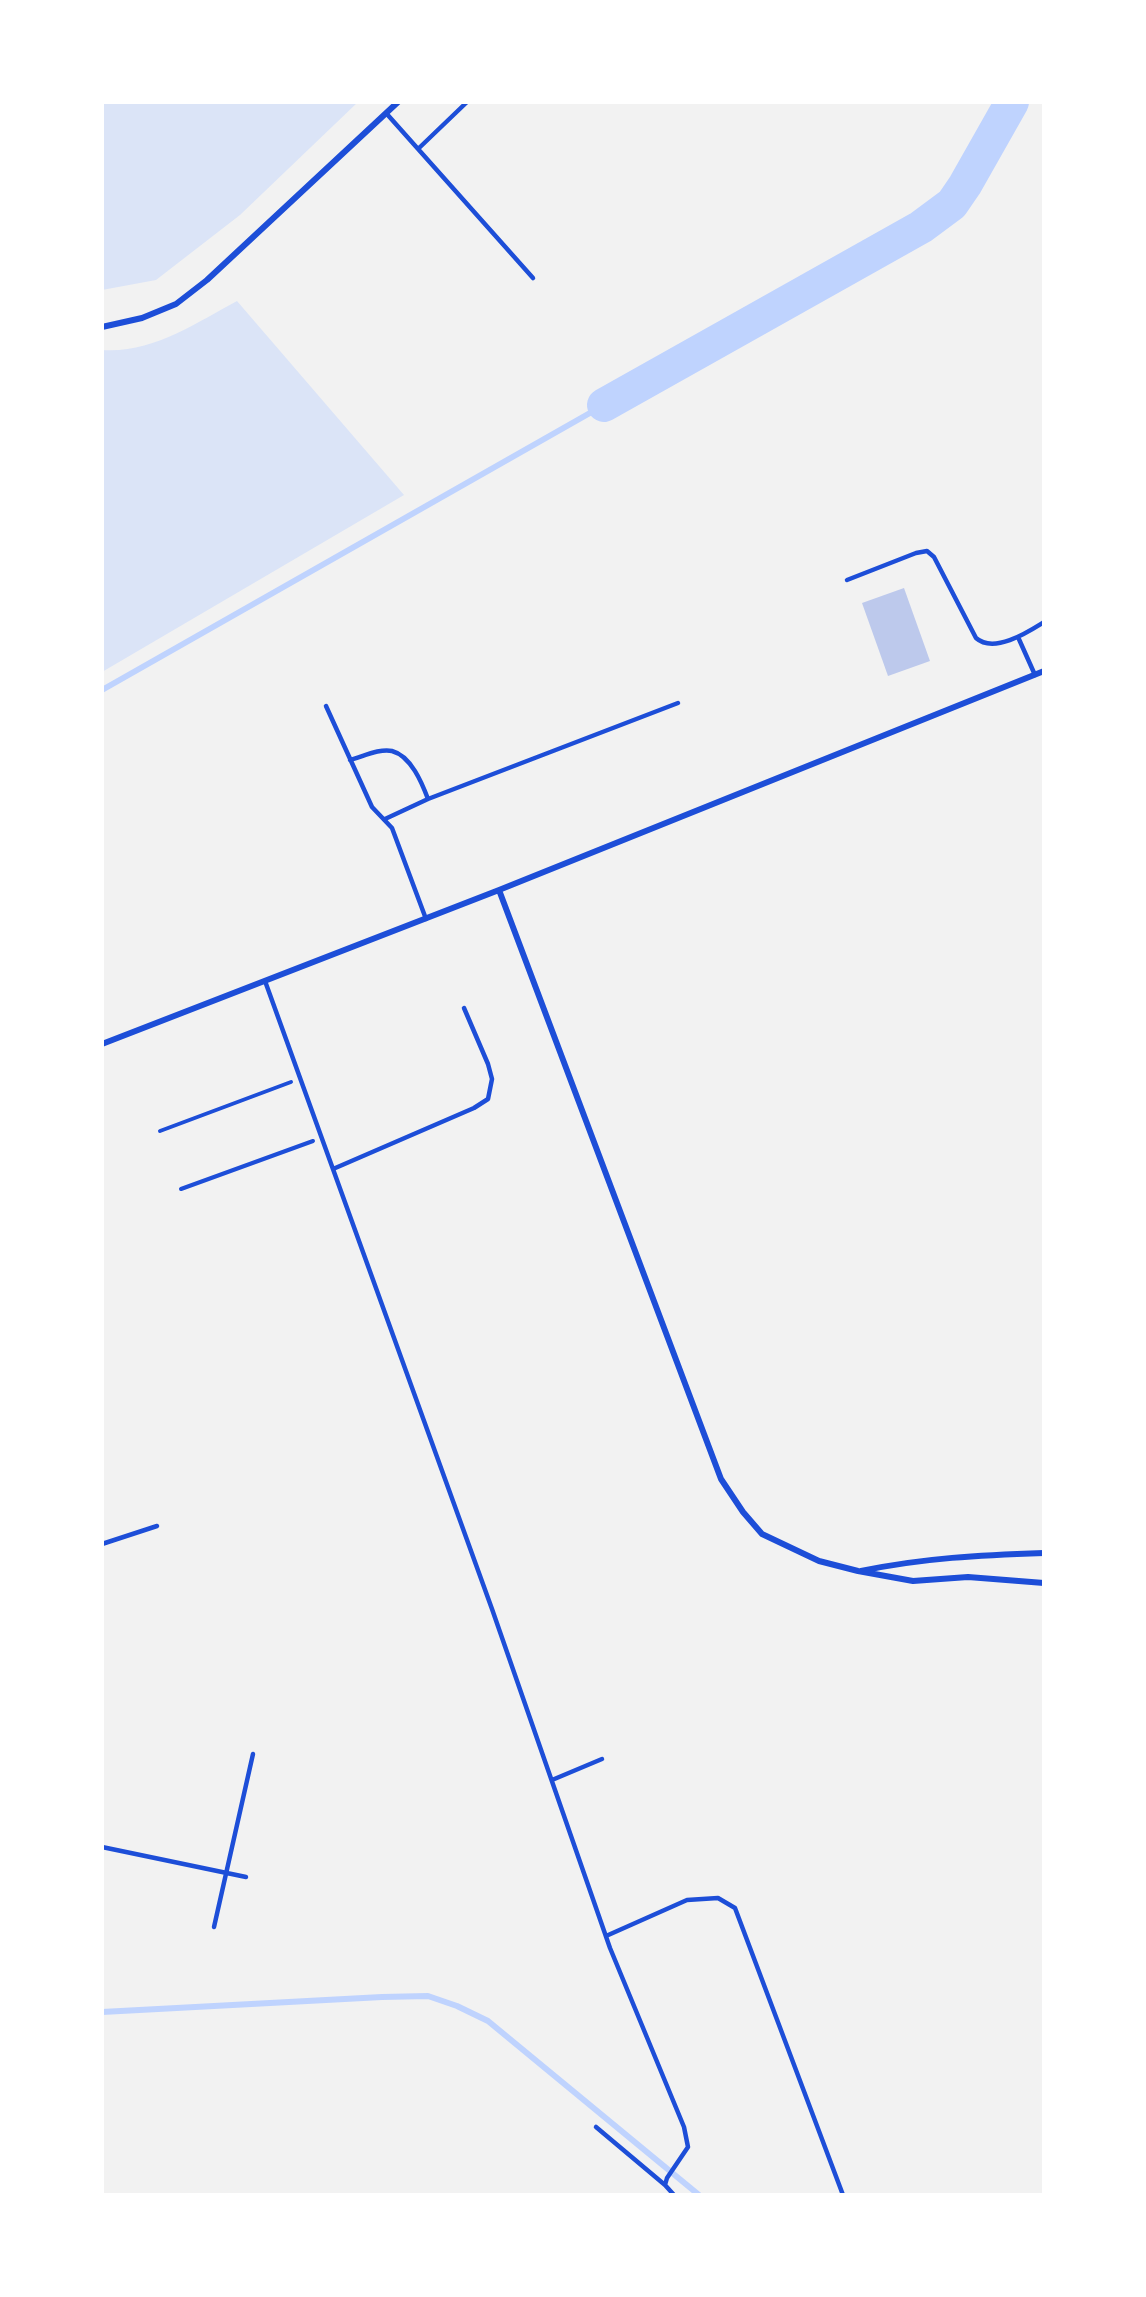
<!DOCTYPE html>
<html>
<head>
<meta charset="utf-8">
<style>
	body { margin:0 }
	#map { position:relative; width:1146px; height:2297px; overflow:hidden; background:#f2f2f2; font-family:Signika,sans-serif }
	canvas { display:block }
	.frame { position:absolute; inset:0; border:104px solid #fff; pointer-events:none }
</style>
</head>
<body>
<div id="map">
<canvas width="1146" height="2297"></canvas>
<div class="frame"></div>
</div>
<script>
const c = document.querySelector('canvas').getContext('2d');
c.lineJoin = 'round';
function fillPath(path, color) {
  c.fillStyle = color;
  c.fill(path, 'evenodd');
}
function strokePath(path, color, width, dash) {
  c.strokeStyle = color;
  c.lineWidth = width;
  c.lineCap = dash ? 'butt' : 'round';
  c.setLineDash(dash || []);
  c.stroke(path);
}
fillPath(new Path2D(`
	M102 102H358L240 215 156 280 102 290Z
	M237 301 404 495 102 672V350C151 354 196 323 237 301Z`), '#dbe4f7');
strokePath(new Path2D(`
	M102 690 604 405
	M102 2012 382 1997 428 1996 457 2006 488 2021 699 2195`), '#bfd3fe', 6);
strokePath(new Path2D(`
	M604 405 921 227 952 204 965 185 1012 102`), '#bfd3fe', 34);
fillPath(new Path2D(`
	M904 588 930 661 888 676 862 603Z`), '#bdc9ec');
strokePath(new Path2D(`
	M160 1131 291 1082
	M181 1189 313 1141`), '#1d4ed8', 4);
strokePath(new Path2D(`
	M386 113 533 278
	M418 149 467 102
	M847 580 916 553 927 551 934 557 976 638C994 654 1028 632 1044 622
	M1018 637 1035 675
	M326 706 372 807 392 828 426 919
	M350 760C362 757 380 748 392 751 411 756 422 783 428 799
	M385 819 428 799 678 703
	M265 981 492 1609 610 1948 684 2127 688 2147 667 2178 665 2185 674 2195
	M333 1169 474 1108 488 1099 492 1079 488 1064 464 1008
	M102 1544 157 1526
	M552 1780 602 1759
	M102 1847 246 1877
	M214 1927 253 1754
	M606 1936 687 1900 718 1898 735 1908 843 2195
	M596 2127 665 2185`), '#1d4ed8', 4.5);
strokePath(new Path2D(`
	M102 327 142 318 176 304 207 280 398 102
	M499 890 721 1479 743 1512 762 1534 819 1561 858 1571 913 1581 968 1577 1044 1583
	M102 1044 499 890 1044 671
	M861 1571C922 1558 982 1555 1044 1553`), '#1d4ed8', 6);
</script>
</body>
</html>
